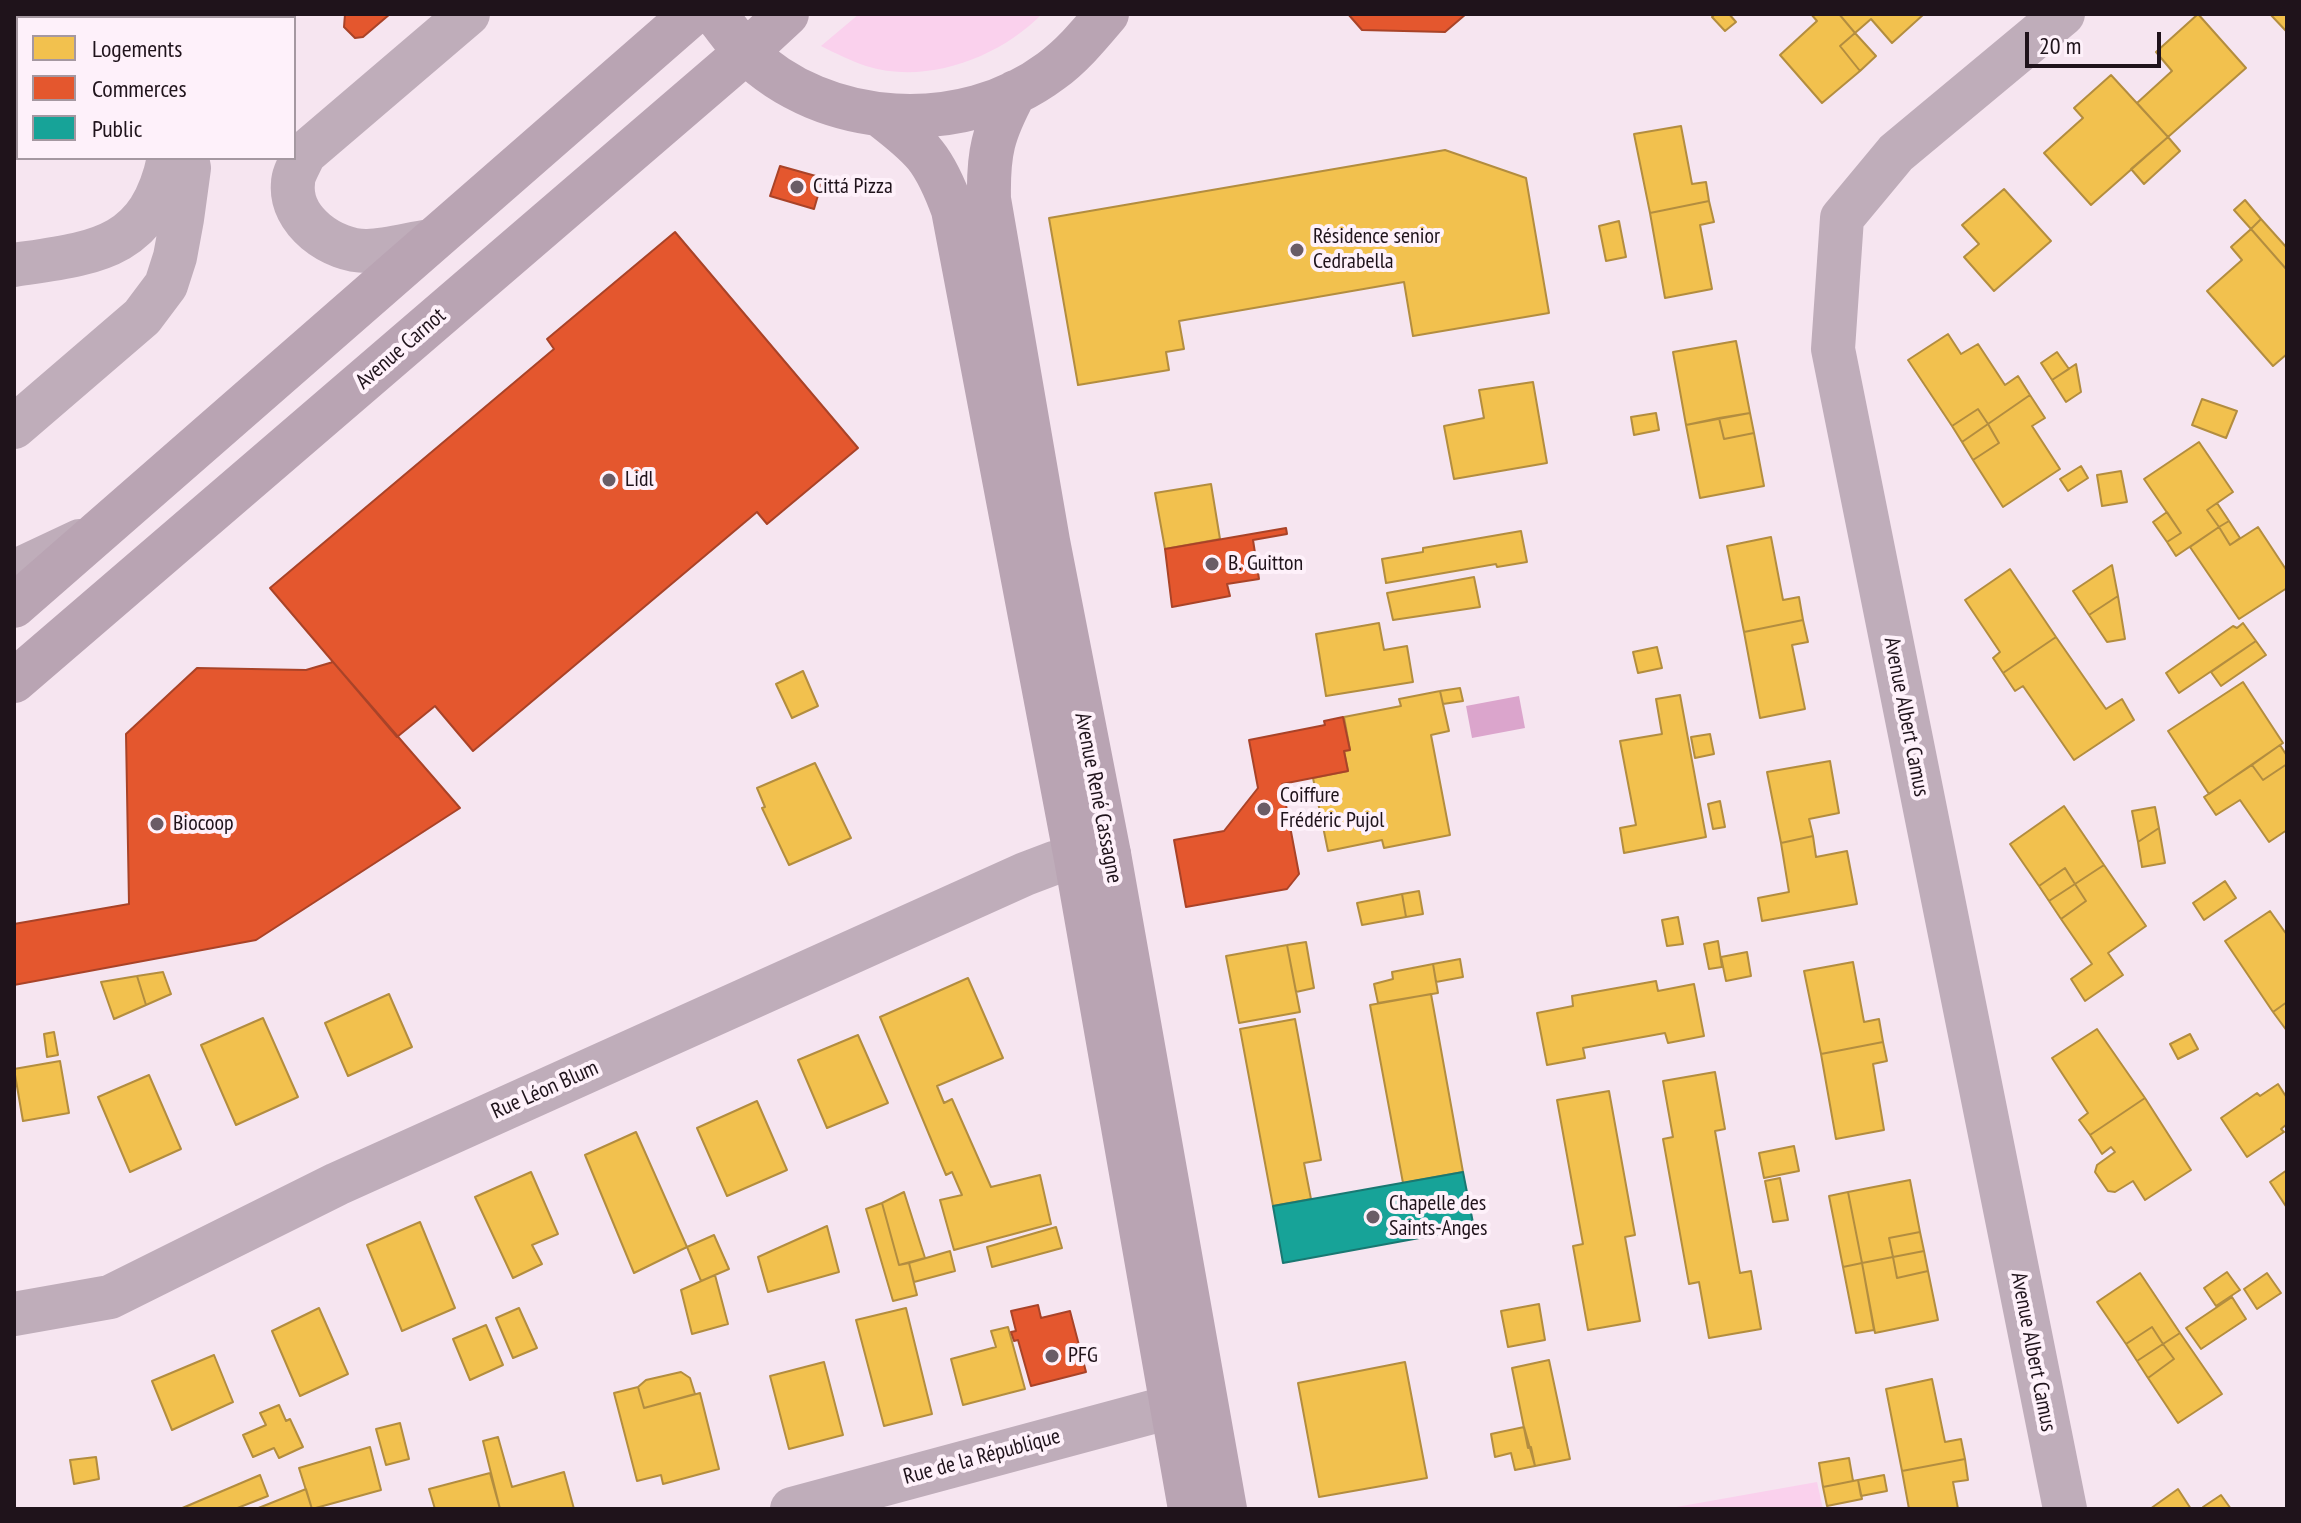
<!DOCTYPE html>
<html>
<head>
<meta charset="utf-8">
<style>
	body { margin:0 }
	#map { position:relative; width:2301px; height:1523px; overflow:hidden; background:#f6e5f0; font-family:"PT Sans Narrow",sans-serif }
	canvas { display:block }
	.frame { position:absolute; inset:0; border:16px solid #1f131b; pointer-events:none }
	.legend { position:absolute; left:16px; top:16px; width:280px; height:144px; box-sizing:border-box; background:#fef1fa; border:2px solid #a598a1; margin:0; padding:10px 14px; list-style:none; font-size:24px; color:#1f131b }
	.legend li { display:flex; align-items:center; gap:16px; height:40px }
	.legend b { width:40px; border:2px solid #a598a1 }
	.scale { position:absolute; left:2025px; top:32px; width:136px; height:36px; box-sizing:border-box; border:4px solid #1f131b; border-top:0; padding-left:10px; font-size:24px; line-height:28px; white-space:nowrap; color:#1f131b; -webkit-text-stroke:6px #fef1fa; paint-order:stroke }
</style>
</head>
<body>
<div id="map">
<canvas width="2301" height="1523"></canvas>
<div class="frame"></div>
<ul class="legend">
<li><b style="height:22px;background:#f2c14e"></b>Logements</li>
<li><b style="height:22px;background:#e4572e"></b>Commerces</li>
<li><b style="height:22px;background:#17a398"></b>Public</li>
</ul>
<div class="scale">20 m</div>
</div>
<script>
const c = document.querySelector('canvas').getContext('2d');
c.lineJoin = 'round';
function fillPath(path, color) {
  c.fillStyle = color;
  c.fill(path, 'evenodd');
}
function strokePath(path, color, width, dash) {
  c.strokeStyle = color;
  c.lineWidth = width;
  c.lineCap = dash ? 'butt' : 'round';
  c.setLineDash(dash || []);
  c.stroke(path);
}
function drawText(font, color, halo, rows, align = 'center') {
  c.font = font + ' "PT Sans Narrow",sans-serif';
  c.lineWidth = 8;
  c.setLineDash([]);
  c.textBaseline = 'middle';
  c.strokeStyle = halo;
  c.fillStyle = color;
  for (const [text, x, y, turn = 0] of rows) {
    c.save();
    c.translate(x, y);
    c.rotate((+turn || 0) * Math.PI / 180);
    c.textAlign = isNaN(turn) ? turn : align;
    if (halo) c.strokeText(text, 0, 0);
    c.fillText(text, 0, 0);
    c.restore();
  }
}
fillPath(new Path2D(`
	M859 14H1042C999 58 926 85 866 66 851 61 835 53 821 46Z
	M1817 1482 1823 1509H1665Z`), '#fad1ed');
fillPath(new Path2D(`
	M1519 696 1525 728 1472 738 1466 706Z`), '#dba5cc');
const homes = new Path2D(`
	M1715 14H1729L1736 22 1725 31 1712 17Z
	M1811 14H1839L1855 33 1840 46 1860 71 1822 103 1780 55 1817 21Z
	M1839 14H1924L1892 43 1871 19 1855 33Z
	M2198 14 2246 68 2168 137 2137 103 2172 71 2156 52Z
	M2270 14H2287V30L2286 31Z
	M1855 33 1876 56 1860 71 1840 46Z
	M2111 75 2168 137 2091 205 2044 153 2083 118 2074 108Z
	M1681 126 1692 184 1706 182 1709 201 1650 213 1634 134Z
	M2168 137 2180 151 2144 184 2131 169Z
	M1445 150 1526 178 1549 313 1413 336 1404 282 1179 321 1184 349 1166 352 1169 370 1078 385 1049 218Z
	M2004 189 2051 241 1994 291 1964 257 1979 244 1962 225Z
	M2245 200 2261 219 2251 229 2234 210Z
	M1709 201 1714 222 1700 225 1712 289 1665 298 1650 213Z
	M2261 219 2287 248V270L2251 229Z
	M1619 221 1626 257 1606 261 1599 226Z
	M2251 229 2287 270V354L2273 366 2207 291 2242 260 2231 247Z
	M1948 334 1961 354 1978 344 2005 385 2018 376 2030 395 1988 424 1978 409 1952 426 1908 360Z
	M1736 341 1750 413 1686 425 1673 352Z
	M2057 352 2069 369 2052 380 2041 363Z
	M2076 364 2081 392 2066 402 2052 380Z
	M1533 382 1547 463 1454 479 1444 426 1484 418 1479 390Z
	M2030 395 2045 418 2032 426 2060 469 2003 507 1973 460 1999 443 1988 424Z
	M2202 399 2237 411 2226 438 2192 425Z
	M1978 409 1988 424 1962 442 1952 426Z
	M1656 413 1659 430 1634 435 1631 417Z
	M1750 413 1754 433 1724 439 1719 418Z
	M1719 418 1724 439 1754 433 1764 486 1700 498 1686 425Z
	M1988 424 1999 443 1973 460 1962 442Z
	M2199 442 2233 492 2207 510 2219 527 2176 556 2167 542 2181 533 2144 479Z
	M2081 466 2088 478 2068 491 2060 479Z
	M2121 471 2127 502 2102 506 2097 475Z
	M1211 484 1220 539 1165 549 1155 493Z
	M2217 503 2229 521 2219 527 2207 510Z
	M2167 512 2181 533 2167 542 2153 522Z
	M2229 521 2240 538 2230 545 2219 527Z
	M2219 527 2230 545 2258 527 2287 571V588L2239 619 2190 547Z
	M1521 531 1527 562 1497 567 1496 564 1386 583 1382 559 1423 552V548Z
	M1771 537 1783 600 1799 597 1803 620 1744 632 1727 546Z
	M2112 565 2118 596 2089 615 2073 591Z
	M2010 569 2056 637 2003 673 1993 658 2000 652 1965 600Z
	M1474 577 1480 607 1393 620 1387 593Z
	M2118 596 2125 639 2107 642 2089 615Z
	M1803 620 1808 642 1792 645 1805 709 1760 718 1744 632Z
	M1379 623 1384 650 1407 646 1413 682 1326 696 1316 634Z
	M2243 623 2256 641 2179 693 2166 673 2233 626 2237 628Z
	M2056 637 2106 709 2122 699 2134 720 2074 760 2023 686 2015 691 2003 673Z
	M2256 641 2266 655 2221 686 2211 672Z
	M1657 647 1662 668 1638 673 1633 652Z
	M803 671 818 706 792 718 776 684Z
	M2243 682 2283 743 2209 794 2168 731Z
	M1460 688 1463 701 1443 704 1440 691Z
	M1440 691 1449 731 1431 735 1450 835 1384 848 1382 840 1328 851 1313 778 1348 771 1344 751 1350 750 1344 717 1401 706 1399 699Z
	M1680 695 1706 837 1624 853 1620 828 1636 825 1620 741 1662 734 1656 699Z
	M1710 734 1714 754 1695 758 1691 737Z
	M2280 745 2287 756V764L2263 780 2252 765Z
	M1830 761 1839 813 1809 819 1813 836 1781 843 1767 772Z
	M815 763 851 838 789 865 762 808 765 807 757 788Z
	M2287 764V830L2269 842 2240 800 2216 815 2204 797 2252 765 2263 780Z
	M1720 801 1725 827 1713 829 1708 804Z
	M2064 806 2104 865 2075 884 2065 868 2039 886 2010 844Z
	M2155 807 2159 828 2138 842 2132 811Z
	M2159 828 2165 863 2142 867 2138 842Z
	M1813 836 1816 857 1847 851 1857 904 1762 921 1758 898 1789 892 1781 843Z
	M2104 865 2146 926 2108 953 2123 975 2085 1001 2071 979 2092 964 2061 919 2086 901 2075 884Z
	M2065 868 2075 884 2049 901 2039 886Z
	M2225 881 2236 898 2204 920 2193 903Z
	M2075 884 2086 901 2061 919 2049 901Z
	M1419 891 1423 914 1406 917 1402 894Z
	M1402 894 1406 917 1362 925 1357 903Z
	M2270 911 2287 935V1002L2273 1012 2225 941Z
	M1678 917 1683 944 1667 946 1662 920Z
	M1718 941 1722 967 1709 969 1704 944Z
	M1306 942 1314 988 1296 992 1287 945Z
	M1287 945 1300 1012 1239 1023 1226 956Z
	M1747 952 1751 976 1726 981 1721 957Z
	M1460 959 1463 977 1436 982 1433 964Z
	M1853 962 1864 1022 1879 1019 1883 1042 1821 1054 1804 971Z
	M1433 964 1438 993 1378 1003 1374 984 1393 979 1392 972Z
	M163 972 171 994 146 1005 137 976Z
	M137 976 146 1005 114 1019 101 982Z
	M968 978 1003 1058 937 1086 944 1103 952 1099 991 1187 1040 1175 1051 1224 954 1250 940 1200 962 1195 952 1172 946 1175 880 1017Z
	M1656 981 1658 991 1694 984 1704 1036 1668 1043 1665 1033 1583 1048 1585 1058 1547 1065 1537 1013 1573 1006 1572 996Z
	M389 994 412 1047 348 1076 325 1023Z
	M1431 994 1463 1172 1403 1183 1370 1005Z
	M2287 1002V1031L2273 1012Z
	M263 1018 298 1097 236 1125 201 1045Z
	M1295 1019 1321 1160 1304 1163 1311 1199 1273 1206 1240 1029Z
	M2097 1029 2145 1098 2090 1135 2079 1120 2088 1113 2052 1058Z
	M54 1032 58 1055 47 1057 44 1034Z
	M2190 1034 2198 1049 2178 1059 2170 1044Z
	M858 1035 888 1103 827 1128 798 1060Z
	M1883 1042 1887 1061 1873 1064 1884 1130 1836 1139 1821 1054Z
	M60 1061 69 1113 23 1121 14 1069Z
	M1715 1072 1725 1129 1715 1131 1740 1273 1751 1271 1761 1329 1709 1338 1699 1282 1689 1284 1663 1139 1673 1137 1663 1081Z
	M149 1075 181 1149 130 1172 98 1097Z
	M2278 1084 2287 1098V1124L2281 1129 2284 1132 2247 1157 2221 1118 2257 1093 2260 1096Z
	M1609 1091 1635 1235 1625 1237 1640 1321 1588 1330 1573 1246 1583 1244 1557 1100Z
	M2145 1098 2191 1170 2145 1200 2133 1181 2115 1192 2108 1191 2095 1172 2097 1165 2115 1152 2111 1147 2102 1154 2090 1135Z
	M757 1101 787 1170 727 1196 697 1128Z
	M636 1132 687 1247 634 1273 585 1155Z
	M1794 1146 1799 1171 1764 1178 1759 1153Z
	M2287 1170V1208L2270 1182Z
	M531 1172 558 1234 532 1245 542 1264 513 1278 475 1197Z
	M1780 1178 1788 1220 1773 1222 1765 1181Z
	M1910 1180 1920 1232 1889 1238 1893 1257 1862 1263 1848 1192Z
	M904 1192 925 1258 899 1265 882 1203Z
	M1848 1192 1862 1263 1843 1267 1829 1196Z
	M882 1203 899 1265 909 1263 917 1295 893 1301 866 1209Z
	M420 1222 455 1308 402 1331 367 1245Z
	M827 1226 839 1272 768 1292 758 1257Z
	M1056 1227 1062 1248 992 1267 987 1247Z
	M1920 1232 1924 1251 1893 1257 1889 1238Z
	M714 1235 729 1269 701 1281 687 1247Z
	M950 1251 955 1271 914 1282 909 1263Z
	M1924 1251 1928 1271 1897 1278 1893 1257Z
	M1893 1257 1897 1278 1928 1271 1938 1320 1875 1333 1862 1263Z
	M1862 1263 1874 1330 1856 1333 1843 1267Z
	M2227 1272 2240 1290 2216 1306 2204 1288Z
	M2140 1273 2180 1333 2163 1344 2152 1327 2126 1344 2097 1302Z
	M2267 1273 2281 1293 2257 1309 2244 1289Z
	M715 1275 728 1324 692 1334 681 1290Z
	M2232 1297 2246 1319 2201 1349 2186 1328Z
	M1539 1304 1545 1340 1508 1347 1501 1311Z
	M319 1308 348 1374 300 1396 272 1331Z
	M519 1308 537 1348 513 1358 496 1318Z
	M906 1308 932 1414 884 1426 856 1320Z
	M486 1325 503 1365 470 1380 453 1339Z
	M1008 1327 1025 1389 963 1405 951 1359 996 1347 991 1331Z
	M2152 1327 2163 1344 2137 1361 2126 1344Z
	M2180 1333 2222 1394 2178 1423 2148 1378 2174 1359 2163 1344Z
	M2163 1344 2174 1359 2148 1378 2137 1361Z
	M214 1355 233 1402 172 1430 152 1381Z
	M1549 1360 1570 1459 1535 1466 1531 1447 1528 1448 1512 1368Z
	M824 1362 843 1435 789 1449 770 1376Z
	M1405 1362 1427 1478 1319 1497 1298 1383Z
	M681 1372 690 1378 695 1394 644 1408 638 1387 646 1380Z
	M1932 1379 1945 1442 1961 1439 1965 1459 1902 1471 1886 1389Z
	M638 1387 644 1408 700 1393 719 1469 663 1484 661 1475 637 1481 614 1393Z
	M279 1405 286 1421 290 1419 303 1447 279 1458 274 1448 253 1457 243 1435 266 1425 260 1413Z
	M400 1423 409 1459 386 1465 376 1429Z
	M1524 1427 1535 1466 1515 1470 1511 1453 1495 1457 1491 1434Z
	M498 1437 512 1487 564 1472 574 1509H500L483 1441Z
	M370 1447 381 1490 312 1509 299 1468Z
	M96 1457 99 1479 74 1484 70 1460Z
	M1849 1458 1853 1481 1823 1487 1819 1463Z
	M1965 1459 1968 1480 1953 1482 1958 1509H1909L1902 1471Z
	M490 1473 500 1509H435L429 1489Z
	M260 1475 268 1496 235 1509H180Z
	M1884 1475 1887 1491 1861 1496 1858 1480Z
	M1858 1480 1862 1499 1827 1506 1823 1487Z
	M306 1489 312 1509H256Z
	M2178 1489 2191 1509H2150Z
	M2221 1495 2231 1509H2205L2203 1507Z`);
fillPath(homes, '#f2c14e');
strokePath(homes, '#b38d3f', 2);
const shops = new Path2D(`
	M345 14H390L363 37 355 38 344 27Z
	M1348 14H1466L1445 32 1362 30Z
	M780 166 823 178 814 209 770 196Z
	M675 232 858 448 767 524 757 512 473 751 435 706 397 737 270 588 554 349 547 339Z
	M1286 528 1287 534 1253 540 1259 579 1227 584 1230 596 1172 607 1165 549Z
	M333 662 460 808 256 940 14 985V924L129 904 126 734 197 668 306 670Z
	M1343 717 1350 750 1344 751 1348 771 1282 784 1299 874 1287 889 1186 907 1174 840 1224 831 1258 788 1249 740 1325 725 1324 721Z
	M1038 1305 1041 1318 1070 1311 1086 1372 1031 1386 1018 1340 1014 1341 1011 1332 1016 1331 1011 1311Z`);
fillPath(shops, '#e4572e');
strokePath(shops, '#a94328', 2);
const public = new Path2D(`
	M1463 1172 1474 1228 1283 1263 1273 1206Z`);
fillPath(public, '#17a398');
strokePath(public, '#197872', 2);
strokePath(new Path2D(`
	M168 14 169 18
	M2063 14 1896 153 1842 218 1833 349 2065 1509
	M430 241C410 244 388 250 368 251 333 252 289 221 293 183 293 174 301 162 304 154L468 14
	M14 265C94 253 150 250 169 158
	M14 427 142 317 166 285 175 257 182 219 189 168 187 158
	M14 572 80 541
	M14 1314 110 1297 337 1184 1025 874 1054 863 1109 854
	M792 1509 1204 1398`), '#bfadba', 44);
strokePath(new Path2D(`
	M715 14C725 26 735 41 746 52 824 130 963 137 1051 71 1073 55 1090 34 1107 14
	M1015 92C993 133 988 152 989 199L1048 541 1109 854 1225 1509
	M880 115C923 148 934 158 953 210L1076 859 1190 1509
	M14 606 692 14
	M14 681 746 52 787 14`), '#b9a4b3', 44);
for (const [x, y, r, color] of [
	[797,187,8,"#6a5c66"],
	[1297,250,8,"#6a5c66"],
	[609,480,8,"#6a5c66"],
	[1212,564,8,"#6a5c66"],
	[1264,809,8,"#6a5c66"],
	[157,824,8,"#6a5c66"],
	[1373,1217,8,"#6a5c66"],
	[1052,1356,8,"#6a5c66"]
]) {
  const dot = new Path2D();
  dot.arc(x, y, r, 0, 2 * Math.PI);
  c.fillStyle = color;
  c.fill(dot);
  strokePath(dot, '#fef1fa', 3);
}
drawText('22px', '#1f131b', '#fef1fa', [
	["Cittá Pizza",813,187],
	["Résidence senior",1313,237],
	["Cedrabella",1313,262],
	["Lidl",625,480],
	["B. Guitton",1228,564],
	["Coiffure",1280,796],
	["Frédéric Pujol",1280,821],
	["Biocoop",173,824],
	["Chapelle des",1389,1204],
	["Saints-Anges",1389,1229],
	["PFG",1068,1356]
], 'left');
drawText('22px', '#1f131b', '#fef1fa', [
	["Avenue Carnot",401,349,-41],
	["Avenue Albert Camus",1906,717,79],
	["Avenue René Cassagne",1098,798,79],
	["Rue Léon Blum",545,1090,-24],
	["Avenue Albert Camus",2033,1352,79],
	["Rue de la République",982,1457,-15]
]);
</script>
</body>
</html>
